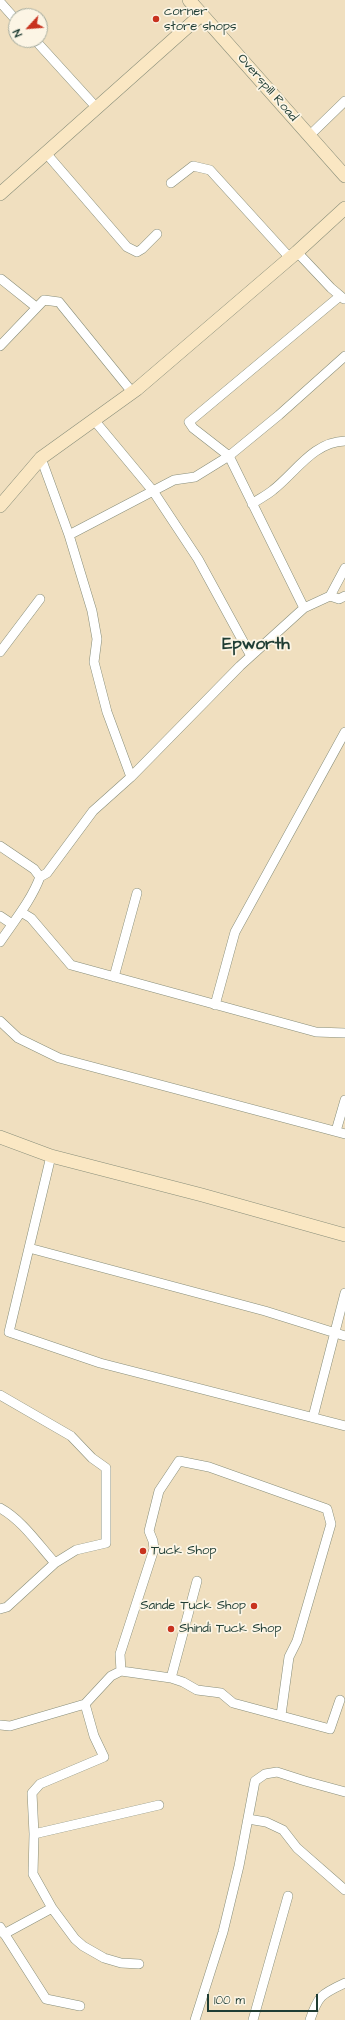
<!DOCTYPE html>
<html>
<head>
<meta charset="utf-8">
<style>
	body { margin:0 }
	#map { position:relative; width:345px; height:2020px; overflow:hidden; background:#f0dfbf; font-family:"Architects Daughter",sans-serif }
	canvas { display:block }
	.north { position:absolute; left:8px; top:8px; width:40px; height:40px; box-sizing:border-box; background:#fcf5e5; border:1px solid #a4ab9e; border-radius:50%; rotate:244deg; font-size:11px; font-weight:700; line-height:16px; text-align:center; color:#1f3d34 }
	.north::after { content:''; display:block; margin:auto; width:14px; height:18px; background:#c8321e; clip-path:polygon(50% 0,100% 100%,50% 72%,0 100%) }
	.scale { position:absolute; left:207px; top:1994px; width:111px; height:18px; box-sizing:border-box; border:2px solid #1f3d34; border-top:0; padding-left:5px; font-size:12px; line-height:14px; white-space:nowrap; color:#1f3d34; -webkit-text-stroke:3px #fcf5e5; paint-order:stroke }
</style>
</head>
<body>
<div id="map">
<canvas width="345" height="2020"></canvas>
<div class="north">N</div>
<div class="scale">100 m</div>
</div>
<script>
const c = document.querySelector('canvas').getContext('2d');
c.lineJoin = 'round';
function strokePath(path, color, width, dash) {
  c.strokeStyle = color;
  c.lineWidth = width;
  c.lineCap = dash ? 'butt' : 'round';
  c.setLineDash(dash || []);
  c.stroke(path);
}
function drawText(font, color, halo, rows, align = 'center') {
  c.font = font + ' "Architects Daughter",sans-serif';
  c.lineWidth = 3.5;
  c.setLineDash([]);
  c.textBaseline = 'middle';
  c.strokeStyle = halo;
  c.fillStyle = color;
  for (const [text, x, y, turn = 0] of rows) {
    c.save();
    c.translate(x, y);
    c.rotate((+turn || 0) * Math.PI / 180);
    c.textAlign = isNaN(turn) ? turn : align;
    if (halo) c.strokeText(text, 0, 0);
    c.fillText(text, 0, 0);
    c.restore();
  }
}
const street = new Path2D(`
	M0 2 16 20
	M35 40 96 107
	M309 136 345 101
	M45 152 127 247 137 252 142 249 157 234
	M171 183 193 166 210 170 290 258
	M297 252 331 288 344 299
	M1 279 36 307
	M0 346 44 300 59 302 132 392
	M94 420 153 491 198 559 251 656
	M41 458 69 535 92 611 97 639 94 662 107 712 131 777
	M252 504C259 499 267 495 273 490 296 472 313 442 345 441
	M69 535 174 480 195 477 229 456 279 415 345 356
	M330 596 339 599 345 596
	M304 608 229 456 193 428 189 422 340 296
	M0 652 40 599
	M0 846 34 869 40 877C31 901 14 921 0 942
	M40 877 47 873 93 811 131 777 240 666 304 608 330 596 345 568
	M21 912 31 918 71 965 316 1032 345 1033
	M0 916 12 924
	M114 977 137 893
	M215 1005 235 932 345 732
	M0 1021 18 1038 59 1058 345 1134
	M336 1131 345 1100
	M51 1156 29 1248 265 1311 345 1336
	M29 1248 9 1332 100 1363 345 1426
	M0 1395 71 1436 92 1458 106 1468V1543L76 1550 55 1563 7 1607 0 1609
	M313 1417 345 1293
	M0 1508C22 1520 38 1544 55 1563
	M121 1671 120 1654 154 1549 153 1541 149 1531 159 1491 179 1461 209 1467 327 1509 331 1524 297 1641 289 1657 281 1715
	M171 1678 197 1581
	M85 1704 94 1736 104 1757 40 1784 32 1793 34 1834 33 1874 52 1908 75 1939 83 1946 104 1958 121 1963 139 1964
	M0 1725 10 1726 85 1704 111 1676 121 1671 171 1678 183 1682 197 1690 221 1693 233 1703 330 1729 340 1700
	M248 1819 266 1822 283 1830 297 1848 345 1890
	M34 1834 159 1805
	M0 1927 46 1999 80 2006
	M4 1934 52 1908
	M195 2020 223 1932 239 1866 255 1781 265 1774 277 1772 305 1781 345 1792
	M253 2020 288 1896
	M310 2020C318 1996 321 1994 345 1983`);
const secondary = new Path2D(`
	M189 0 345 176
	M0 194 202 14
	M0 506 41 458 137 389 297 252 345 208
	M0 1137 51 1156 202 1195 345 1235`);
strokePath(street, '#888e7a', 10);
strokePath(secondary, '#888e7a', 14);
strokePath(street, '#fff', 9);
strokePath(secondary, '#fae7c3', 13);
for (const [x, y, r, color] of [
	[156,19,4,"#c8321e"],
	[143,1551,4,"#c8321e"],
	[254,1606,4,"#c8321e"],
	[171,1629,4,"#c8321e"]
]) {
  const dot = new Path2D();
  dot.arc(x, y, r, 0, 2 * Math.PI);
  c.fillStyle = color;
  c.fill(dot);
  strokePath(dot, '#fcf5e5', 1.5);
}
drawText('13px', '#1f3d34', '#fcf5e5', [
	["corner",164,12],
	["store shops",164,27],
	["Tuck Shop",151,1551],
	["Sande Tuck Shop",246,1606,"right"],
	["Shindi Tuck Shop",179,1629]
], 'left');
drawText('13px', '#1f3d34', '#fcf5e5', [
	["Overspill Road",267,88,49]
]);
drawText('bold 17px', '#1f3d34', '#fcf5e5', [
	["Epworth",256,645]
]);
</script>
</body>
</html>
